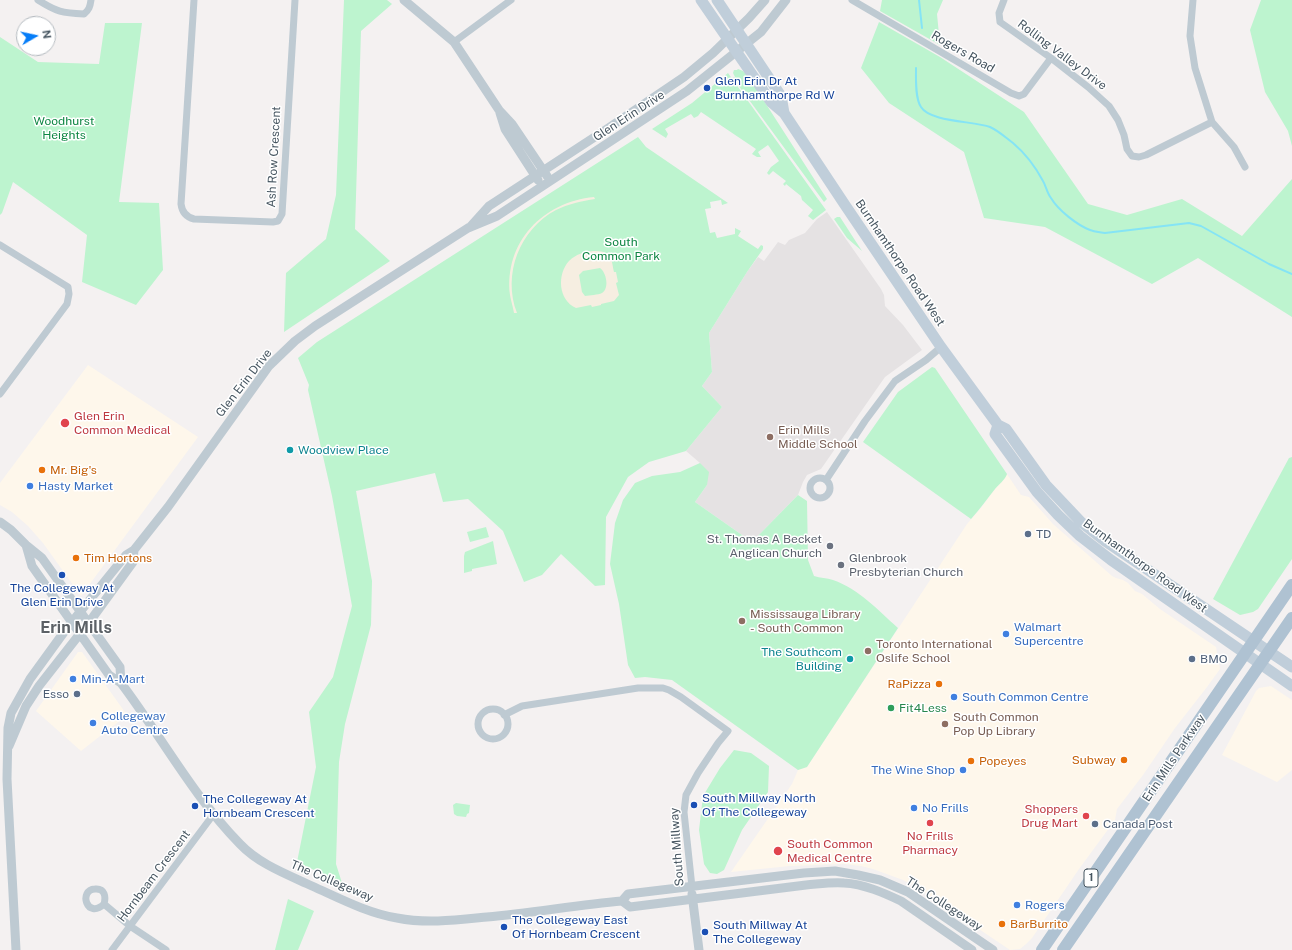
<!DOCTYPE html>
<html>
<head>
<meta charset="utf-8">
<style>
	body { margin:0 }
	#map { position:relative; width:1292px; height:950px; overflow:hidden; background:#f4f1f1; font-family:"Public Sans",sans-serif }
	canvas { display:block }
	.north { position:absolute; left:16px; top:16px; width:40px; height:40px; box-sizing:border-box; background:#fff; border:1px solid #b5bbc0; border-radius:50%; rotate:81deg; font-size:11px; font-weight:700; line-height:16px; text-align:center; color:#475661 }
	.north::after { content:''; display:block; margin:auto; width:14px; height:18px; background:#067df8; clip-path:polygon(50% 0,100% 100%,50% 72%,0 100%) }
</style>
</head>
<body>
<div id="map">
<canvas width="1292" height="950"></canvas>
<div class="north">N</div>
</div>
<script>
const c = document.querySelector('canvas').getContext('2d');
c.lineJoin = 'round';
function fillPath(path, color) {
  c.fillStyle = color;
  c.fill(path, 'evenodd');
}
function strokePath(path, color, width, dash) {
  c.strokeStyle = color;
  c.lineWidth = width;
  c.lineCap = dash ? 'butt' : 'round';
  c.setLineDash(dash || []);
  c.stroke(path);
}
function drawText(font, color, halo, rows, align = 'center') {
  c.font = font + ' "Public Sans",sans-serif';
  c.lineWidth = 3;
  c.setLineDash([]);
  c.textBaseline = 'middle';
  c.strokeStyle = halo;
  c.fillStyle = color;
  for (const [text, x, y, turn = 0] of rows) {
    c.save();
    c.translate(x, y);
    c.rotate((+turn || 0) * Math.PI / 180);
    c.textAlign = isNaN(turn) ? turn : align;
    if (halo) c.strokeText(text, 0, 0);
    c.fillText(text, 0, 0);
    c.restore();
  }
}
fillPath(new Path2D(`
	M88 365 198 437 81 596 43 543 28 526 12 512 0 505V483Z
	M1007 474 1021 495 1029 497 1053 524 1112 576 1116 578 1123 580 1128 583 1135 591 1142 594 1160 609 1216 647 1220 669 1207 687 1175 728 1143 775 1117 809 1115 820 1079 869 1032 938 1026 944 1020 949 1010 950 918 888 903 880 873 869 861 866 844 864 790 866 731 872 792 784 798 770 807 767 967 524 981 508 994 490 1004 479Z
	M78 652H82L127 715 81 751 36 711Z
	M1271 686 1292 700V770L1277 782 1222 755 1256 691 1259 688Z`), '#fef7eb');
fillPath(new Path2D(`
	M827 212 881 289 884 295 885 306 903 325 922 350 885 377 821 469 807 475 803 482 798 495 752 542 695 502 707 485 700 463 686 451 722 407 702 386 712 372 709 333 747 272 758 257 764 261 778 242 785 245 789 240 805 233 817 219Z`), '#e5e2e3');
fillPath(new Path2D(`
	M344 0H387L392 4 361 31 355 229 390 261 284 332 286 273 326 239 336 195Z
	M882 0H943L937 14 940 45 880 11Z
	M1261 0H1292V146L1288 131 1265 92 1250 30Z
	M879 22 940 57 1024 112 1088 204 1127 215 1182 199 1242 236 1292 179V317L1198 258 1152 284 1045 227 984 218 964 152 889 103 861 68Z
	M105 23H142L119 202 159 203 163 270 136 305 82 282 87 235 13 182 2 213 0 215V37L38 62 99 64Z
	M738 69 743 71 748 76 827 199 824 202 733 78 735 77 733 73 734 70H737Z
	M728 73 826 210 813 220 808 216 813 210 802 200 801 196 786 184 785 186 783 184 786 181 773 171 769 175 767 173 771 167 779 161 768 145 758 152 761 157H757L752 154 756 149 701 112 698 116 694 118 691 114 665 129 668 134 666 138 652 129 692 103Z
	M638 137 646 147 728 203 722 205 721 200 710 202 711 208 705 209 710 233 715 232 717 238 735 234V228L741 231 738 236 758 249 761 245 763 246V249L747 272 709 333 712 372 702 386 722 407 686 451 649 462 628 477 606 517 605 585 595 586 561 554 542 575 524 582 503 531 468 499 443 502 435 473 356 491 372 581 371 625 345 724 339 762 336 864 342 883 297 862 316 767 309 712 333 677 352 606 332 496 308 390 309 385 298 358 317 342Z
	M837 217H840L862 251 847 238 834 219Z
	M932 367 935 368 1007 474C1005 480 999 484 995 489 987 499 980 509 971 519L863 442 898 392Z
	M1292 457V559L1258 609 1253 612 1240 615 1213 599 1289 458Z
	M700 463 709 472 707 485 695 502 752 542 798 495 807 501 808 560 814 576C820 578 827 578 833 580 859 589 878 610 898 628L807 767 798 770 672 680 645 677 635 678 628 665 619 604 610 564 615 523 623 500 635 483 652 476 680 472Z
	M486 527 489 537 470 542 467 532Z
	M493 541 497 564 472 569V571L464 573V556L465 552Z
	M734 750 751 753 769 766 768 792 742 830 724 870 717 874 710 873 704 864 699 830 703 796 720 768Z
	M456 803 470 805 469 813 467 814 466 817 457 816 454 814 453 805Z
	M288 899 314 911 298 950H275Z`), '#bdf4cf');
fillPath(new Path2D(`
	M594 197 595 199C582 201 568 204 556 210 520 229 502 274 517 313H514C513 307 511 301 510 295 504 242 543 202 594 197Z
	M593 251C611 251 611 256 614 272H616L618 282 616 283 619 295 614 301 601 304V305L592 307 591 305 576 308C558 300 557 274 569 261 576 254 584 252 593 251ZM600 268C606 272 610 288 602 293 598 295 590 295 585 296L582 292 579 275 583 271Z`), '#f6eee1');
strokePath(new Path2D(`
	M919 0 922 28
	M916 68C916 79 915 98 921 107 930 122 974 121 990 127 999 131 1006 138 1013 143 1026 154 1035 166 1043 181 1046 186 1047 193 1051 198 1058 210 1077 225 1090 230 1095 232 1101 232 1105 233L1189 223 1201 226 1269 264 1292 274`), '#85e4f5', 2);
strokePath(new Path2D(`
	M38 0C57 12 62 13 84 14 89 10 90 7 91 0
	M194 0 181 204C182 212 186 217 194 219L273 222 278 221 282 214 295 0
	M852 0 1011 93 1019 96 1024 94 1051 58
	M1004 0 999 13 1000 22 1051 58 1088 87 1109 106 1118 120 1124 135 1127 149 1132 156 1139 157 1146 155 1212 122
	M1193 0 1190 36 1195 68 1212 122 1234 147 1245 167
	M454 42 511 0
	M0 245 68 287 69 294 67 304 0 394
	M810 488a10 10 0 1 1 20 0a10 10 0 1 1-20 0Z
	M826 480 865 421 895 381 926 360 941 347
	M478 724a15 15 0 1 1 30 0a15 15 0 1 1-30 0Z
	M504 715 522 706 638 688H663L669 690 681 697 728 731 718 743 698 773 686 795 684 812 692 887
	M104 904C87 920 78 890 95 889 105 888 106 897 104 904L130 926 166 950
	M112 950 213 815`), '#becad2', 7);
strokePath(new Path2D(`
	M404 0 454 42 499 110 512 124 547 176
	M500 113 505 129 538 180
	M471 226 489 206 607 129 684 77 713 53 749 18 765 0
	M0 522 11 530 26 545 42 558 120 667 121 683
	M26 545 32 566 109 675 121 683C161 736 193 796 240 844 259 864 286 874 312 886 339 898 367 913 397 918 427 924 457 920 487 917 532 913 577 905 622 901L628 894 804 873 835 871 858 875 880 880 908 892 993 950
	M9 746 26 706 39 686 93 617 133 562 134 550
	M692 894 699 950
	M622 901 630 907 806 885C819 884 831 882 844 883 864 884 884 893 901 901L972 950
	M16 950 7 779 8 728 11 713 30 679 67 628 126 555 134 550 168 507 269 366 295 341 315 326 468 228 497 216 687 91 761 32 786 0`), '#becad2', 9);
strokePath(new Path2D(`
	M701 0 771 102 784 113 845 205 941 347 998 425 1006 429 1046 485 1081 522 1105 541 1292 667
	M717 0 781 96 784 113
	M998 425 995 434 1037 492 1058 515 1080 536 1111 560 1292 686`), '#c0ceda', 11);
strokePath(new Path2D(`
	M1042 950 1292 585
	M1063 950 1292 618`), '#afc2d2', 12);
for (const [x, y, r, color] of [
	[707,88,4,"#1a4fb4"],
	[65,423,5,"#e0444e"],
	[770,437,4,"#8d6e63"],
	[290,450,4,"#0f9aa8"],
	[42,470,4,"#e8710a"],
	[30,486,4,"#3f7fe0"],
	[1028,534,4,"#5c6f8a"],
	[830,546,4,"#6b7280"],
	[76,558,4,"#e8710a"],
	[841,565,4,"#6b7280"],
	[62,575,4,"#1a4fb4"],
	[742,621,4,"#8d6e63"],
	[1006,634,4,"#3f7fe0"],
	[868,651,4,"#8d6e63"],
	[850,659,4,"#0f9aa8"],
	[1192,659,4,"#5c6f8a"],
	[73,679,4,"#3f7fe0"],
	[939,684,4,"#e8710a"],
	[77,694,4,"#5c6f8a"],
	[954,697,4,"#3f7fe0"],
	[891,708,4,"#2e9e5b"],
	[93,723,4,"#3f7fe0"],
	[945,724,4,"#8d6e63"],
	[1124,760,4,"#e8710a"],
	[971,761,4,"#e8710a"],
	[963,770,4,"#3f7fe0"],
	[694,805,4,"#1a4fb4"],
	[195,806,4,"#1a4fb4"],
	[914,808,4,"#3f7fe0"],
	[1086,816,4,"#e0444e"],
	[930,823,4,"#e0444e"],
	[1095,824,4,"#5c6f8a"],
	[778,851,5,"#e0444e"],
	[1017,905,4,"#3f7fe0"],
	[1002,924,4,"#e8710a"],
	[504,927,4,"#1a4fb4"],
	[705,932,4,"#1a4fb4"]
]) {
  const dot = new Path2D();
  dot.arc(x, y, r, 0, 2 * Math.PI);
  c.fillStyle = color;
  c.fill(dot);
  strokePath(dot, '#fff', 1.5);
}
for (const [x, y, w] of [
	[1091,878,14]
]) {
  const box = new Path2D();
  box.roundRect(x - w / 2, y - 9, w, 18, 3);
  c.fillStyle = '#fff';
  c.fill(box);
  strokePath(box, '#475661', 1);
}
drawText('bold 11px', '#475661', null, [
	["1",1091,878]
]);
drawText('12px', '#475661', '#fff', [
	["Rogers Road",963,52,30],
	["Rolling Valley Drive",1062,55,37],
	["Glen Erin Drive",629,116,-33],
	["Ash Row Crescent",274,157,-87],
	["Burnhamthorpe Road West",900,263,56],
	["Glen Erin Drive",244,383,-52],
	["Burnhamthorpe Road West",1145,566,36],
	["Erin Mills Parkway",1174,758,-56],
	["South Millway",677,847,-94],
	["Hornbeam Crescent",154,876,-53],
	["The Collegeway",332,881,23],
	["The Collegeway",944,904,33]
]);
drawText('12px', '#164399', '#fff', [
	["Glen Erin Dr At",715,81],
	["Burnhamthorpe Rd W",715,95],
	["The Collegeway At",62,588,"center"],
	["Glen Erin Drive",62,602,"center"],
	["South Millway North",702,798],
	["Of The Collegeway",702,812],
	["The Collegeway At",203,799],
	["Hornbeam Crescent",203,813],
	["The Collegeway East",512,920],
	["Of Hornbeam Crescent",512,934],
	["South Millway At",713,925],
	["The Collegeway",713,939]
], 'left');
drawText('12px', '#0e8643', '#fff', [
	["Woodhurst",64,121],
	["Heights",64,135],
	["South",621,242],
	["Common Park",621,256]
]);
drawText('12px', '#be3a42', '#fff', [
	["Glen Erin",74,416],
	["Common Medical",74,430],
	["Shoppers",1078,809,"right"],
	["Drug Mart",1078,823,"right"],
	["No Frills",930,836,"center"],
	["Pharmacy",930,850,"center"],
	["South Common",787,844],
	["Medical Centre",787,858]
], 'left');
drawText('12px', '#785e54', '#fff', [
	["Erin Mills",778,430],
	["Middle School",778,444],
	["Mississauga Library",750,614],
	["- South Common",750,628],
	["Toronto International",876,644],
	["Oslife School",876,658],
	["South Common",953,717],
	["Pop Up Library",953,731]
], 'left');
drawText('12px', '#0d838f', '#fff', [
	["Woodview Place",298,450],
	["The Southcom",842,652,"right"],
	["Building",842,666,"right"]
], 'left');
drawText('12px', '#c56008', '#fff', [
	["Mr. Big's",50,470],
	["Tim Hortons",84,558],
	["RaPizza",931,684,"right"],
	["Subway",1116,760,"right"],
	["Popeyes",979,761],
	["BarBurrito",1010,924]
], 'left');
drawText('12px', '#366cbe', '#fff', [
	["Hasty Market",38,486],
	["Walmart",1014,627],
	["Supercentre",1014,641],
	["Min-A-Mart",81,679],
	["South Common Centre",962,697],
	["Collegeway",101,716],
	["Auto Centre",101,730],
	["The Wine Shop",955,770,"right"],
	["No Frills",922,808],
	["Rogers",1025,905]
], 'left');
drawText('12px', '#4e5e75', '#fff', [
	["TD",1036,534],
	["BMO",1200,659],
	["Esso",69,694,"right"],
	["Canada Post",1103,824]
], 'left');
drawText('12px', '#5b616d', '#fff', [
	["St. Thomas A Becket",822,539],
	["Anglican Church",822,553],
	["Glenbrook",849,558,"left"],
	["Presbyterian Church",849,572,"left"]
], 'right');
drawText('12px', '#27864d', '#fff', [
	["Fit4Less",899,708]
], 'left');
drawText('bold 16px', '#5d6267', '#fff', [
	["Erin Mills",76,628]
]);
</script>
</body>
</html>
